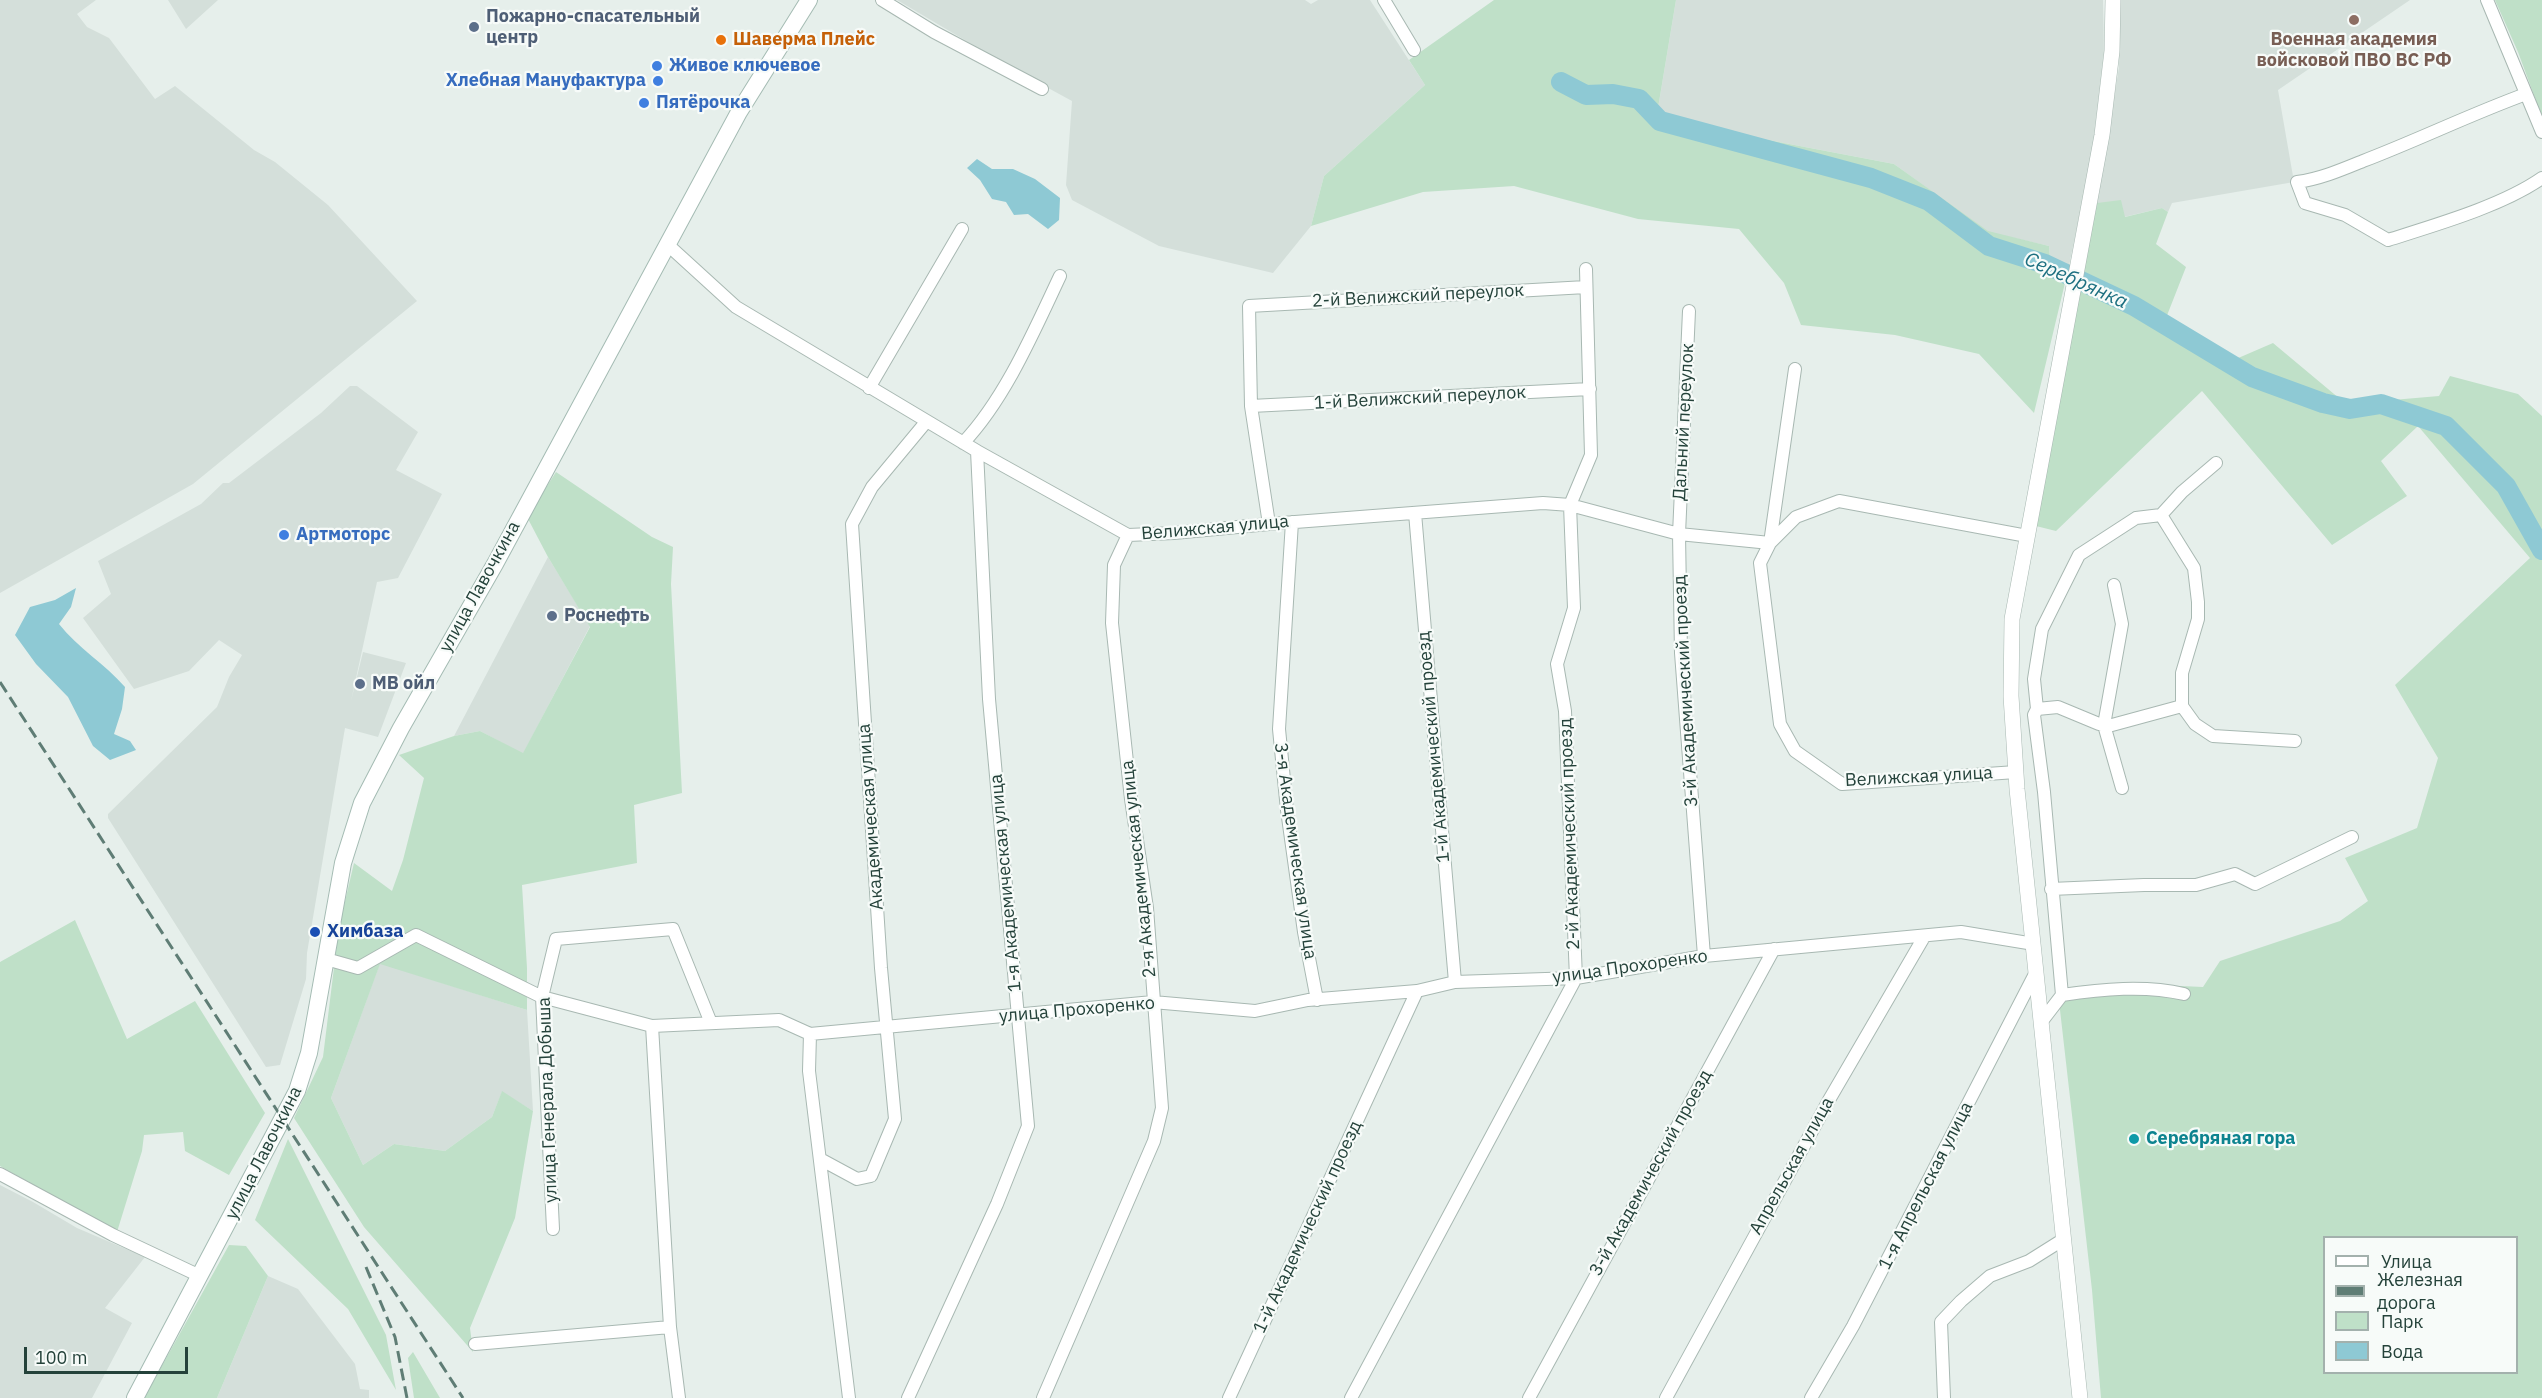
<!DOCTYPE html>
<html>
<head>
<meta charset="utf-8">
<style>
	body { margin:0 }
	#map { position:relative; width:2542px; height:1398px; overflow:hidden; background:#e6efeb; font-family:"IBM Plex Sans",sans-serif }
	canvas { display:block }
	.legend { position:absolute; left:2323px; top:1236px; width:195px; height:138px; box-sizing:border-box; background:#f7fbf9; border:2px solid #a3b1ad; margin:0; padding:8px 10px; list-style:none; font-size:18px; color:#24423a }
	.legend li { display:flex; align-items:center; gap:12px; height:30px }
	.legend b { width:30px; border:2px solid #a3b1ad }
	.scale { position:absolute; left:24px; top:1347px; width:164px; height:27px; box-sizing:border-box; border:3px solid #24423a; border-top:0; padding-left:8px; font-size:18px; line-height:21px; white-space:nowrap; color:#24423a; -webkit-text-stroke:4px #f7fbf9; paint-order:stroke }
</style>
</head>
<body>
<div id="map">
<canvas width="2542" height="1398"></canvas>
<ul class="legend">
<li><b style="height:8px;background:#fff"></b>Улица</li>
<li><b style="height:8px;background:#5f7d75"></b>Железная дорога</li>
<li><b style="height:16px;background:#bfe0c8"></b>Парк</li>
<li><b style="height:16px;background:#8ec9d4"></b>Вода</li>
</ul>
<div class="scale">100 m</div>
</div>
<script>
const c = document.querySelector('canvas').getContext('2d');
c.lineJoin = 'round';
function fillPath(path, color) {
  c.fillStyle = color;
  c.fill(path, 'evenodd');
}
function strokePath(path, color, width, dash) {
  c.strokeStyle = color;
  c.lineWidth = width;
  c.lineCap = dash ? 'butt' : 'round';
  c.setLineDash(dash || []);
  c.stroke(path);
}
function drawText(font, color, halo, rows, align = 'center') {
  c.font = font + ' "IBM Plex Sans",sans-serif';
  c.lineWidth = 4.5;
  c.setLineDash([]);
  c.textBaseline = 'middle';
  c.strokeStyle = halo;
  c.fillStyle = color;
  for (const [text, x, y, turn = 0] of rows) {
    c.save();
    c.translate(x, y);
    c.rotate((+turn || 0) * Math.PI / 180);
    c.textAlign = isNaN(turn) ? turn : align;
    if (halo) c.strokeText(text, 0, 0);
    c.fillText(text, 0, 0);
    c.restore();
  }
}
fillPath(new Path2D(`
	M0 0H96L77 14 87 27 109 38 155 99 175 86 254 150 275 162 328 205 417 301 193 484 0 593Z
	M168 0H218L186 29Z
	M897 0H1305L1311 4 1318 0H1370L1425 85 1324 176 1311 226 1273 273 1159 246 1072 200 1066 185 1072 101 1017 71Z
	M1676 0H2103L2104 53 2093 148 2069 266 2050 260 2049 246 1988 232 1894 164 1679 123 1658 108Z
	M2119 0H2410L2278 90 2294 182 2172 203 2168 212 2162 208 2124 217 2097 203 2119 67Z
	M350 386H357L418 432 396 470 442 494 398 578 377 582 351 701 363 652 406 663 378 737 345 728 307 953 306 979 280 1065 266 1067 108 818V814L217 707 229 677 242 655 219 640 189 671 134 689 83 618 111 594 98 561 201 504 223 483H229L321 413Z
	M548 557 590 626 523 754 480 731 454 736Z
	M380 963 527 1010 533 1111 502 1092 492 1117 445 1151 394 1144 363 1165 331 1098Z
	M0 1185 33 1202 77 1228 145 1257 105 1308 132 1323 92 1398H0Z
	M268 1276 298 1289 355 1364 360 1389 369 1390V1398H217Z`), '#d4dfda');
fillPath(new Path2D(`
	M1494 0H1676L1658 108 1679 123 1894 164 1988 231 2049 246 2050 260 2069 266 2034 413 1979 354 1895 335 1801 325 1784 283 1739 229 1638 219 1514 186 1423 192 1311 226 1324 176 1425 85 1409 60Z
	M2495 0H2542V117L2518 52Z
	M2121 200 2125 217 2162 208 2168 212 2156 244 2186 267 2166 318 2236 359 2273 343 2346 404 2439 396 2450 376 2518 394 2542 416V1398H2101L2092 1290 2060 1010 2055 989 2089 985 2137 984 2203 987 2220 961 2340 921 2368 901 2345 858 2417 828 2438 758 2395 685 2530 558 2418 426 2381 461 2407 496 2332 545 2202 391 2056 531 2036 526 2097 203ZM2324 1238H2516V1372H2324Z
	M556 472 652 537 673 547 671 584 682 793 634 805 637 863 522 885 527 968V1010L380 964 331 1098 363 1165 394 1144 445 1151 492 1117 502 1091 533 1111 515 1218 470 1328 473 1352 364 1227 294 1118 323 1057 339 927 354 863 392 891 403 860 424 778 399 755 454 736 480 731 523 753 590 627 548 557 527 517Z
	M75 920 127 1039 195 1001 265 1113 229 1175 185 1151 183 1132 144 1135 142 1151 117 1232 0 1166V962Z
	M288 1139 386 1335 396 1390 348 1309 255 1220Z
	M229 1245 246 1246 268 1276 217 1398H144Z
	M413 1352 440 1398H414L408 1358Z`), '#bfe0c8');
fillPath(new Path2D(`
	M977 159 992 169H1013L1035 179 1060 198 1059 220 1048 229 1028 214 1014 215 1006 202 992 199 980 180 967 168Z
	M76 588 71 607 59 624C78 648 105 664 125 687L122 709 114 734 130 741 136 750 110 760 93 746 68 697 36 664 15 635 30 607 55 600Z`), '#8ec9d4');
strokePath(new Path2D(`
	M1561 82 1586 95 1613 94 1639 99 1660 121 1871 178 1929 201 1989 246 2045 264 2134 306 2252 377 2323 403 2350 409 2381 404 2446 426 2506 486 2542 550`), '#8ec9d4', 20);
const minor = new Path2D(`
	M882 0 934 32 1042 89
	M1384 0 1414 50
	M2487 0 2542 132
	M2526 94C2471 114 2418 140 2363 161 2341 170 2320 179 2297 182L2305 203 2345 215 2388 240C2435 225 2502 206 2542 178
	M668 245 736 307 977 451 1128 535 1174 533 1269 524 1543 503 1570 505 1679 534 1770 543 1796 517 1839 501 2027 536
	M1689 311 1679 534 1681 653 1704 956
	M1795 369 1770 543 1760 563 1780 724 1795 751 1842 784 2016 772
	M869 388 962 229
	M1251 406 1590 389
	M963 443C1005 399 1034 331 1060 276
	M1415 513 1455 982
	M2161 515 2182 492 2216 463
	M1292 522 1279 729 1287 810 1304 932 1317 1000
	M1269 524 1251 406 1249 306 1586 287
	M2114 585 2122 624 2104 725 2122 788
	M2037 709 2034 679 2042 629 2079 555 2136 518 2161 515 2194 568 2198 602V619L2182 673V706
	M2051 889 2144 885H2196L2235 874 2255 884 2352 837
	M326 959 358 968 416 935 542 997 652 1026 779 1020 810 1034 1153 1002 1255 1011 1308 1000 1417 991 1455 982 1576 978 1704 956 1961 932 2034 944
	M2062 995 2044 792 2034 715 2037 709 2058 707 2099 724 2112 725 2182 706 2195 724 2213 736 2295 741
	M2042 1021 2062 995C2102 989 2145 985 2184 994
	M652 1026 670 1327 679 1398
	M810 1034 809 1071 849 1398
	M820 1159 857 1179 871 1176 895 1119 881 968 852 524 872 487 926 422
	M0 1174 113 1235 200 1276
	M553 1229 542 997 556 939 673 929 711 1023
	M475 1344 670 1327
	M908 1398 997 1204 1028 1126 989 699 977 451
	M1043 1398 1154 1141 1162 1108 1147 908 1131 799 1112 623 1114 565 1128 535
	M1229 1398 1417 991
	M1351 1398 1576 978 1565 711 1557 664 1574 608 1570 505 1591 455 1586 269
	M1529 1398 1774 949
	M1666 1398 1829 1100 1924 937
	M1811 1398 1853 1326 2036 972
	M1944 1398 1941 1322 1961 1301 1990 1276 2029 1261 2064 1239`);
const tertiary = new Path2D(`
	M2080 1398 2017 789 2011 696 2012 619 2102 135 2112 51 2113 0`);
const secondary = new Path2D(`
	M135 1398 297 1091 309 1053 343 863 362 803 401 728 495 564 739 112 809 0`);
strokePath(minor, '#a8b8b2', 14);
strokePath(tertiary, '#a8b8b2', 16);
strokePath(secondary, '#a4bbb3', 18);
strokePath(minor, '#fff', 12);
strokePath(tertiary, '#fff', 15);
strokePath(secondary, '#fff', 16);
strokePath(new Path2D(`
	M0 682 463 1398
	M366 1267 395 1337 407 1398`), '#5f7d75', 3, [12, 6]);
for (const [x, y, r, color] of [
	[2354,20,6,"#8d6e63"],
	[474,27,6,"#5c6f8a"],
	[721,40,6,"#e8710a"],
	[657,66,6,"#3f7fe0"],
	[658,81,6,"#3f7fe0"],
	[644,103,6,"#3f7fe0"],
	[284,535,6,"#3f7fe0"],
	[552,616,6,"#5c6f8a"],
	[360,684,6,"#5c6f8a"],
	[315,932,6,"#1a4fb4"],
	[2134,1139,6,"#0f9aa8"]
]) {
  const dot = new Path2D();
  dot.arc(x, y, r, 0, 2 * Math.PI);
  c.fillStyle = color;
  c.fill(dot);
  strokePath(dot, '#f7fbf9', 2);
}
drawText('bold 18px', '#4e5e75', '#f7fbf9', [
	["Пожарно-спасательный",486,17],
	["центр",486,38],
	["Роснефть",564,616],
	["МВ ойл",372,684]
], 'left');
drawText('bold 18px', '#c56008', '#f7fbf9', [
	["Шаверма Плейс",733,40]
], 'left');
drawText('bold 18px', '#785e54', '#f7fbf9', [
	["Военная академия",2354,40],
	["войсковой ПВО ВС РФ",2354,61]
]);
drawText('bold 18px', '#366cbe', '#f7fbf9', [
	["Живое ключевое",669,66],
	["Хлебная Мануфактура",646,81,"right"],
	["Пятёрочка",656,103],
	["Артмоторс",296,535]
], 'left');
drawText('18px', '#24423a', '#f7fbf9', [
	["2-й Велижский переулок",1418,296,-3],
	["1-й Велижский переулок",1420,398,-3],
	["Дальний переулок",1684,422,-87],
	["Велижская улица",1215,528,-5],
	["улица Лавочкина",480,587,-61],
	["3-й Академический проезд",1686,691,-93],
	["1-й Академический проезд",1434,747,-95],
	["Велижская улица",1919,777,-3],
	["Академическая улица",871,817,-94],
	["2-й Академический проезд",1570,834,-92],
	["3-я Академическая улица",1295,851,82],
	["2-я Академическая улица",1139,869,-96],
	["1-я Академическая улица",1006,883,-95],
	["улица Прохоренко",1630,967,-8],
	["улица Прохоренко",1077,1010,-5],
	["улица Генерала Добыша",548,1100,-92],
	["улица Лавочкина",264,1153,-63],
	["Апрельская улица",1792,1166,-61],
	["3-й Академический проезд",1651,1173,-61],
	["1-я Апрельская улица",1926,1186,-63],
	["1-й Академический проезд",1308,1227,-65]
]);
drawText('bold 18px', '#164399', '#f7fbf9', [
	["Химбаза",327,932]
], 'left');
drawText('bold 18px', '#0d838f', '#f7fbf9', [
	["Серебряная гора",2146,1139]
], 'left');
drawText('italic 20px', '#1c6f80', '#f7fbf9', [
	["Серебрянка",2076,281,24]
]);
</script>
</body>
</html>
